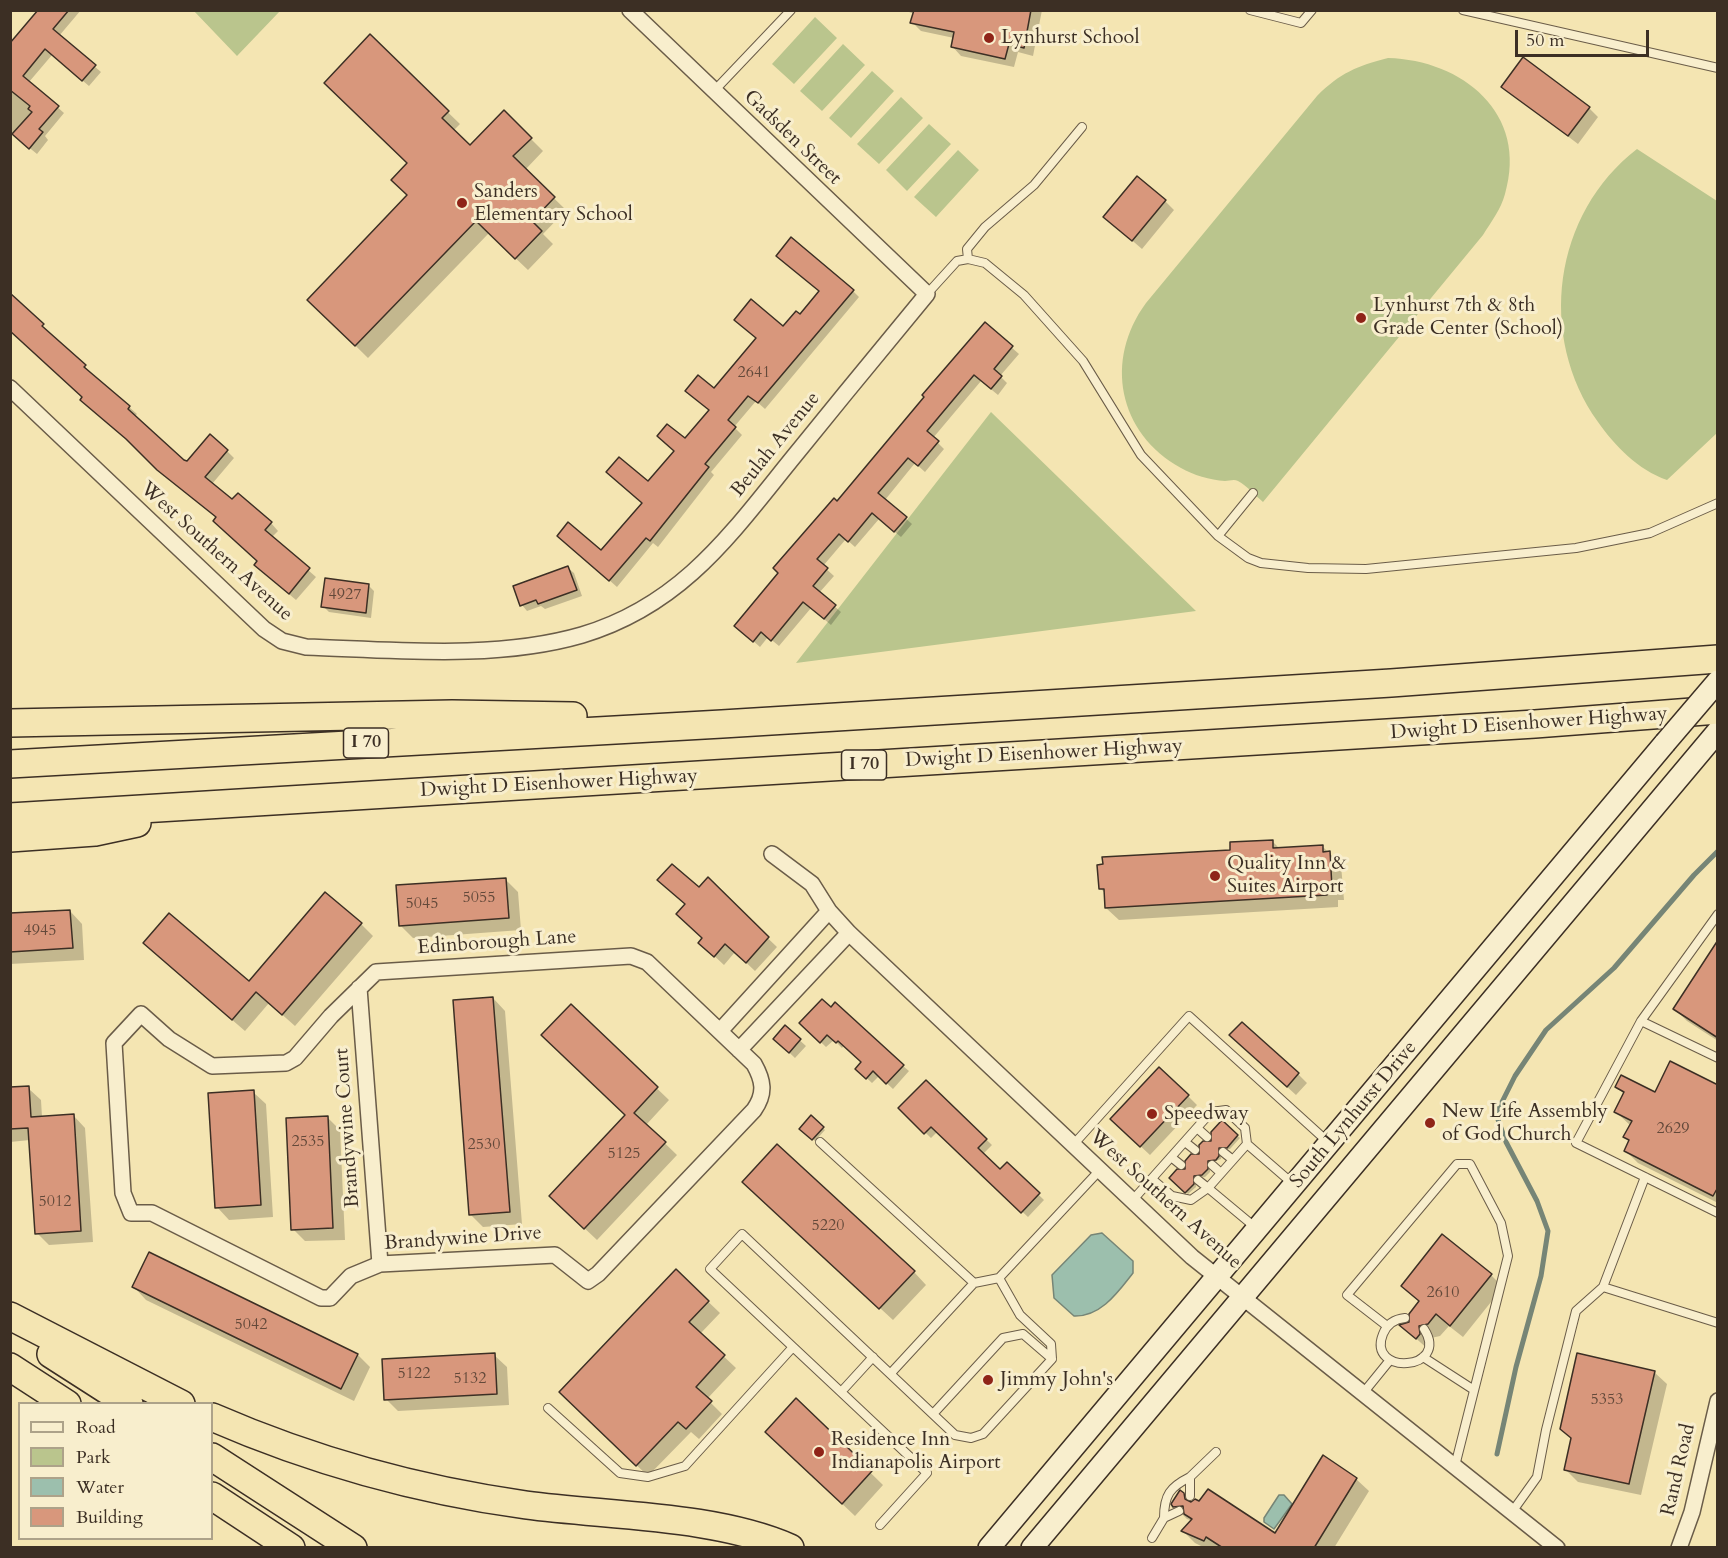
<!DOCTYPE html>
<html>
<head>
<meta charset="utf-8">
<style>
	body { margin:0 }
	#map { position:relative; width:1728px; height:1558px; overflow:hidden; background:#f4e5b2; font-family:Cardo,serif }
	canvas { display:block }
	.frame { position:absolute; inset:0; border:12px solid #3c2f24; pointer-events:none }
	.legend { position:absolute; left:18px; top:1402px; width:195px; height:138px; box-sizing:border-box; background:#f8eecd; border:2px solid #ada289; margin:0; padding:8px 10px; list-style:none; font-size:18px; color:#3c2f24 }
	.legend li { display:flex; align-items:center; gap:12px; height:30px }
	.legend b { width:30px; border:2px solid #ada289 }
	.scale { position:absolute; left:1515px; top:30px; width:134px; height:27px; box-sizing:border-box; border:3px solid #3c2f24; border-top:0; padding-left:8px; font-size:18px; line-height:21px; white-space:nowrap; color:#3c2f24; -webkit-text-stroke:4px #f8eecd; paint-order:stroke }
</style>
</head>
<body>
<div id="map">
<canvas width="1728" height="1558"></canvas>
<div class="frame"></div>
<ul class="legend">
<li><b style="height:8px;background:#f8eecd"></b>Road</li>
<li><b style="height:16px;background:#bac58d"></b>Park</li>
<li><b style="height:16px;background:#9cbfad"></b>Water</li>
<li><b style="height:16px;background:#d8977c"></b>Building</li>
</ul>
<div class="scale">50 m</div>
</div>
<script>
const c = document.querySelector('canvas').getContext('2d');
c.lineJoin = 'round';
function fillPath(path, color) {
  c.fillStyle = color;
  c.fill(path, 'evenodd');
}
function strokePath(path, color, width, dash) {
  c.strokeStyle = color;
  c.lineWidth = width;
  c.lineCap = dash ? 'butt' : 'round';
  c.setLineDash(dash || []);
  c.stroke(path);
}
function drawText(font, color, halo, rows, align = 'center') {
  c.font = font + ' Cardo,serif';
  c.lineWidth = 6;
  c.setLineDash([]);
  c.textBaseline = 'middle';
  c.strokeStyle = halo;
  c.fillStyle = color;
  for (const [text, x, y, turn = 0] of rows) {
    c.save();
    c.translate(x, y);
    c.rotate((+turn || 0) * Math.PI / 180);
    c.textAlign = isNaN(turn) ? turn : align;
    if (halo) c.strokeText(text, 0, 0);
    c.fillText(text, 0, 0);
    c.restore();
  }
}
fillPath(new Path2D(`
	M193 10H280V11L237 56Z
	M815 17 837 38 794 84 772 64Z
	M843 44 865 65 822 111 800 91Z
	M1388 58C1462 60 1529 113 1505 194 1501 209 1491 222 1483 235L1263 502C1256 496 1247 486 1238 481 1234 479 1229 481 1225 481 1210 480 1193 475 1181 468 1118 433 1104 360 1146 303L1317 96C1340 73 1357 66 1388 58Z
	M872 71 894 91 851 138 829 118Z
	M901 97 923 118 879 164 857 144Z
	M929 124 951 144 907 191 886 170Z
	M1637 149 1717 201V433L1667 480C1638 470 1615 446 1598 422 1537 336 1553 214 1637 149Z
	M958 150 979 170 936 217 914 197Z
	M991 412 1196 611 796 663Z`), '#bac58d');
const water = new Path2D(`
	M1102 1233 1133 1261V1273C1118 1292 1101 1317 1074 1316L1054 1298 1052 1275 1091 1235Z
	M1279 1495H1284L1292 1504 1274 1529 1264 1522V1518Z`);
fillPath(water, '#9cbfad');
strokePath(water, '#768576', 1.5);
fillPath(new Path2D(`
	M39 10H81L59 36 101 72 89 86 52 55 29 82 64 113 45 136 48 140 37 154 10 132V45Z
	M904 10H1042L1033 56 1018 52 1014 67 961 56 952 46 954 38 921 31 912 22 914 14Z
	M370 37 460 124 453 131 470 147 504 112 543 151 525 170 566 210 543 234 553 244 528 270 489 233 368 358 309 300 409 196V163Z
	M1503 87 1589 108 1598 117 1578 144Z
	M1165 201 1174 210 1142 249 1105 217Z
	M853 291 859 297 765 409 756 401 734 427 742 435 711 472 714 475 658 547 653 543 617 587 566 542 601 552 643 503 648 483 710 411 714 390 800 316Z
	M10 296 85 366 91 375 129 407 137 414 134 417 188 463 227 451 234 458 212 484 232 501 271 523 278 531 271 538 316 577 296 600 263 572 259 561 217 518 166 477 84 397Z
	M985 324 1019 354 1000 376 1007 383 998 395 981 381 933 438 944 449 925 472 915 463 885 500 912 524 901 537 879 519 855 547 846 539 823 566 834 576 819 593 841 612 831 625 811 608 779 646 768 637 760 647 743 632 837 503Z
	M568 568 574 573 582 596 545 609 541 606 527 611 522 605Z
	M369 586 374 591 371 618 329 612 323 606Z
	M1272 841 1280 849 1322 846 1341 865 1344 900H1338V907L1119 920 1106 908 1105 893 1100 888Z
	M505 879 518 892 521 930 413 938 400 925Z
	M699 889 734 906 777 947 755 971 735 952 724 965 709 951 704 938Z
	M70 911 82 924 84 960 10 964V915Z
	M361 924 373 936 295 1026 269 1003 245 1031 157 955 249 983Z
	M1718 943V1041L1687 1021 1675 1009Z
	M493 998 505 1011 522 1224 483 1227 471 1215Z
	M571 1006 669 1100 646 1125 677 1155 597 1240 563 1208 627 1115Z
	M801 1023 903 1066 909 1071 893 1089 879 1076 872 1083 857 1069 863 1062 844 1045 842 1048 834 1040 826 1047Z
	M785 1027 806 1046 795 1058 775 1039Z
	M1240 1044 1298 1074 1307 1083 1296 1095Z
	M926 1082 992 1145 983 1154 1000 1171 1007 1164 1044 1200 1028 1217 937 1132 931 1138 900 1108Z
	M1617 1087 1656 1094 1718 1087V1203L1638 1163 1626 1151 1630 1142 1625 1137 1631 1126 1616 1112 1625 1095Z
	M28 1088 41 1100 42 1117 73 1115 85 1128 93 1242 49 1245 37 1233 30 1140 10 1142V1089Z
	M253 1092 266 1104 273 1217 229 1220 217 1207Z
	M1188 1096 1197 1105 1150 1155 1121 1128Z
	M328 1118 340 1130 345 1240 305 1241 293 1229Z
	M811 1118 825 1130 815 1141 801 1128Z
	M1222 1122 1240 1138 1230 1149 1221 1150V1159L1210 1163V1172L1205 1177 1196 1178V1187L1188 1194 1171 1178 1187 1171 1213 1143Z
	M756 1194 914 1272 926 1285 893 1320Z
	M150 1254 358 1355 370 1367 354 1401 146 1300 134 1287Z
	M676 1271 720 1313 700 1334 736 1368 707 1399 722 1414 699 1439 691 1432 648 1476 572 1404Z
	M1491 1275 1503 1287 1463 1337 1449 1326 1440 1336 1431 1338 1429 1350 1402 1326 1411 1323 1420 1302 1403 1286Z
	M494 1355 507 1367 509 1405 398 1411 386 1399Z
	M1654 1372 1667 1384 1641 1495 1578 1482 1566 1470 1572 1439 1561 1429Z
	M796 1400 883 1485 855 1516 779 1444Z
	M1323 1457 1356 1479 1369 1491 1334 1548H1205L1195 1543 1183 1531 1193 1521 1187 1519 1174 1506 1183 1494 1192 1503 1276 1535Z`), '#0003');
strokePath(new Path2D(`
	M1497 1454 1516 1367 1541 1276 1548 1231 1537 1201 1506 1142 1496 1114 1515 1076 1546 1030 1614 968 1694 875 1718 851`), '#768576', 5);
const building = new Path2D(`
	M38 10H69L53 29 96 65 82 81 45 49 23 76 59 106 39 129 43 132 29 149 12 134 32 112 28 109 30 106 10 90V43Z
	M914 10H1031L1024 48 1009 44 1005 59 951 47 954 32 910 23Z
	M370 34 449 111 442 118 470 145 504 110 532 138 513 156 555 197 532 221 542 231 515 259 476 221 355 346 307 300 407 195 391 180 407 163 324 83Z
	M1523 57 1590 107 1568 136 1501 87Z
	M1137 176 1166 200 1132 241 1103 217Z
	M791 237 854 290 758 403 748 396 728 420 736 427 705 464 709 467 650 541 646 538 609 581 557 536 568 522 601 550 642 503 606 472 619 457 648 481 674 451 657 436 667 424 685 438 709 410 685 391 698 375 714 388 756 338 734 320 751 299 783 326 796 311 800 314 819 291 776 256Z
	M10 293 44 324 42 326 86 365 84 367 130 406 128 409 184 460 187 461 210 434 228 450 205 477 232 499 238 493 272 522 265 530 310 568 289 594 254 565 257 561 213 521 216 517 157 470 126 439 80 400 82 397 10 331Z
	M985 322 1013 346 994 369 1002 376 991 389 974 375 927 431 939 441 918 466 908 458 878 493 907 517 894 532 872 513 848 542 839 534 817 559 828 568 813 586 836 605 824 619 803 602 771 641 761 632 753 642 734 626 778 573 773 568 834 498 837 501 924 397 922 395Z
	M568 566 577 590 538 604 536 600 520 606 513 586Z
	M325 578 369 584 366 613 321 607Z
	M1273 840V848L1323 845V852L1330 851 1332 888H1326L1327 895 1105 908 1104 889H1099L1097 865 1103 864 1102 857 1230 850V842Z
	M672 864 699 887 708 877 769 937 746 963 725 944 714 957 698 943 702 938 676 914 685 904 657 880Z
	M506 878 509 918 399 926 396 885Z
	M325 892 362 923 282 1015 256 992 232 1020 143 943 169 913 249 981Z
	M70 910 73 948 10 952V913Z
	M1718 940V1038L1673 1009Z
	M493 997 510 1212 469 1215 453 1000Z
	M822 999 831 1007 835 1002 904 1065 886 1084 873 1071 866 1079 855 1069 861 1062 838 1041 836 1043 827 1035 820 1043 799 1023Z
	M571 1004 658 1087 634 1113 666 1142 584 1229 549 1196 625 1115 541 1035Z
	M1242 1022 1299 1073 1287 1087 1229 1035Z
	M785 1025 801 1039 789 1053 773 1039Z
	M1670 1061 1718 1085V1187L1713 1196 1624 1151 1629 1140 1623 1137 1632 1121 1614 1112 1624 1092 1615 1087 1621 1075 1655 1092Z
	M1159 1067 1189 1095 1140 1147 1110 1119Z
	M926 1080 987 1139 978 1148 1000 1169 1007 1162 1040 1193 1021 1213 931 1127 924 1134 898 1108Z
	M29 1086 31 1117 74 1114 81 1231 35 1234 28 1128 10 1129V1087Z
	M254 1090 261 1205 215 1208 208 1093Z
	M811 1115 824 1127 812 1140 799 1129Z
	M328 1116 333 1228 291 1230 286 1118Z
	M1222 1120 1238 1135 1227 1148H1219V1156L1216 1160 1208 1161V1169L1202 1175 1194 1176V1184L1185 1193 1169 1178 1177 1169H1185V1161L1191 1154H1199V1145L1203 1141H1211V1132Z
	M777 1144 915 1271 879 1309 742 1182Z
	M1442 1234 1492 1274 1450 1326 1436 1314 1428 1324 1419 1326 1420 1334 1416 1339 1399 1325 1409 1322V1314L1419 1301 1401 1286Z
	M149 1252 358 1354 341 1389 132 1287Z
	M676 1269 709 1301 689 1322 725 1355 696 1387 712 1401 686 1429 678 1422 636 1466 559 1392Z
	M495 1353 497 1394 384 1400 382 1359Z
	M1577 1353 1655 1371 1629 1484 1564 1470 1571 1438 1560 1429Z
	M796 1398 872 1471 842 1504 765 1432Z
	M1323 1455 1357 1478 1314 1548H1223L1206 1537 1204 1541 1181 1531 1192 1519 1184 1514 1183 1506 1173 1507 1171 1504 1180 1490 1184 1493 1185 1499 1191 1502 1195 1499 1199 1501 1208 1489 1275 1533Z`);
fillPath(building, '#d8977c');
strokePath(building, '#3c2f24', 1.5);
const lane = new Path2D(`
	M1250 10 1301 23 1312 10
	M1463 10 1718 68
	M714 91 791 10
	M968 259 967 249 985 227 1034 185 1082 127
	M927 294 957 261 968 259 985 263 1024 295 1083 361 1141 455 1218 536 1248 558 1261 563 1308 568 1366 569 1576 548 1650 533 1718 503
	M1218 536 1253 493
	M1641 1021 1718 914
	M1718 1058 1641 1021 1576 1143 1718 1213
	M1197 1128 1207 1137
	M820 1142 974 1283
	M1185 1142 1195 1150
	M1073 1145 1189 1016 1329 1143
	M1223 1152 1233 1160
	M1171 1157 1181 1165
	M1212 1165 1221 1173
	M1152 1179 1172 1196 1191 1200 1208 1188 1198 1180
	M1131 1202 1211 1112 1226 1110 1245 1128 1247 1144
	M1256 1228 1208 1188 1247 1144 1292 1183
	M1603 1287 1645 1177
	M1405 1318C1395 1319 1387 1324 1383 1334 1366 1376 1451 1371 1424 1329
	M1387 1326 1347 1295 1457 1164H1470L1501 1223 1508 1256 1455 1466
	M793 1347 710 1269 742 1234 955 1435 971 1438 983 1434 1052 1359 1051 1344 1020 1315 999 1278
	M1423 1357 1474 1390
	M891 1373 974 1283 999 1278 1099 1171
	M841 1392 927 1473 880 1525
	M1364 1392 1390 1360
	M548 1408 620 1473 648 1477 685 1466 793 1347 841 1392 873 1357
	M933 1414 1003 1338 1023 1334 1052 1359
	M1190 1496V1477L1216 1452
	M1512 1512 1537 1477 1546 1430 1576 1311 1603 1287 1718 1323
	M1164 1518C1164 1495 1170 1487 1190 1477
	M1152 1538 1164 1518 1179 1511`);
const street = new Path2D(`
	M10 388 264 629 282 641 306 647C395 650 496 660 582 635 686 604 735 528 800 449 842 397 884 346 927 294L630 10
	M772 854 812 884 829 911 849 933 1192 1257 1557 1548
	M631 956 647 962 754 1064C763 1080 766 1093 754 1110L598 1274 588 1281 555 1255 380 1264 351 1276 330 1298H321L152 1213H131L123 1193 114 1043 141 1014 169 1039 212 1066 286 1063 295 1058 331 1016 376 972Z
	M359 988 380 1264
	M720 1031 829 911
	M739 1050 849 933
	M1679 1548 1692 1512 1718 1401`);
const secondary = new Path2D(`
	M989 1548 1665 743
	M1032 1548 1718 731`);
const highway = new Path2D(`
	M10 723 452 714 573 716
	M10 764 722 724 1391 683 1718 659
	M10 817 1535 724 1718 710
	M10 838 95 832 137 823
	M10 1316 181 1404
	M51 1354 129 1404
	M10 1367 67 1404
	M212 1417C311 1460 418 1490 526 1505 608 1516 715 1515 790 1548
	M212 1457 353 1548
	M212 1496 291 1548`);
strokePath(lane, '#6a5c48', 10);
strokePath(street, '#6a5c48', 18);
strokePath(secondary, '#3c2f24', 24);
strokePath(highway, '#3c2f24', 30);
strokePath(lane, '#f8eecd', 8);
strokePath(street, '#f8eecd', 15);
strokePath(secondary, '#f8eecd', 21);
strokePath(highway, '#f4e5b2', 27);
const secondaryBridge = new Path2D(`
	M1665 743 1718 681`);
strokePath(secondaryBridge, '#3c2f24', 24, []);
strokePath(secondaryBridge, '#f8eecd', 21);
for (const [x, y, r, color] of [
	[989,38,6,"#8f2418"],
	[462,203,6,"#8f2418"],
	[1361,318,6,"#8f2418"],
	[1215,876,6,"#8f2418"],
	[1152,1114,6,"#8f2418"],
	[1430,1123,6,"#8f2418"],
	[988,1380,6,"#8f2418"],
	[819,1452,6,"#8f2418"]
]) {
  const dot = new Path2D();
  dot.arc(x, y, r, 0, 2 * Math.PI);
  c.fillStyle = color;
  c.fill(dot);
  strokePath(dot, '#f8eecd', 2);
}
drawText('16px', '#63493a', null, [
	["2641",754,373],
	["4927",345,595],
	["5055",479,898],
	["5045",422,904],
	["4945",40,931],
	["2629",1673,1129],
	["2535",308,1142],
	["2530",484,1145],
	["5125",624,1154],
	["5012",55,1202],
	["5220",828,1226],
	["2610",1443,1293],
	["5042",251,1325],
	["5122",414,1374],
	["5132",470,1379],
	["5353",1607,1400]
]);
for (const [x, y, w] of [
	[366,743,45],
	[864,765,45]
]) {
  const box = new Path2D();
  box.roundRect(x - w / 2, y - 15, w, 30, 4.5);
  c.fillStyle = '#f8eecd';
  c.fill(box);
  strokePath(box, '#3c2f24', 1.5);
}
drawText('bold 18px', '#3c2f24', null, [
	["I 70",366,743],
	["I 70",864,765]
]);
drawText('20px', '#3c2f24', '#f8eecd', [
	["Lynhurst School",1001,38],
	["Sanders",474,192],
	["Elementary School",474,215],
	["Lynhurst 7th & 8th",1373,306],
	["Grade Center (School)",1373,329],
	["Quality Inn &",1227,864],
	["Suites Airport",1227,887],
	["New Life Assembly",1442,1112],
	["of God Church",1442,1135],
	["Speedway",1164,1114],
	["Jimmy John's",1000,1380],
	["Residence Inn",831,1440],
	["Indianapolis Airport",831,1463]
], 'left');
drawText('20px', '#3c2f24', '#f8eecd', [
	["Gadsden Street",792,138,44],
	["Beulah Avenue",776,445,-51],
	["West Southern Avenue",216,552,42],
	["Dwight D Eisenhower Highway",1529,724,-4],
	["Dwight D Eisenhower Highway",1044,754,-3],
	["Dwight D Eisenhower Highway",559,784,-3],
	["Edinborough Lane",497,943,-4],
	["South Lynhurst Drive",1354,1115,-50],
	["Brandywine Court",348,1128,-94],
	["West Southern Avenue",1165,1200,42],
	["Brandywine Drive",463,1239,-4],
	["Rand Road",1679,1470,-77]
]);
</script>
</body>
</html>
